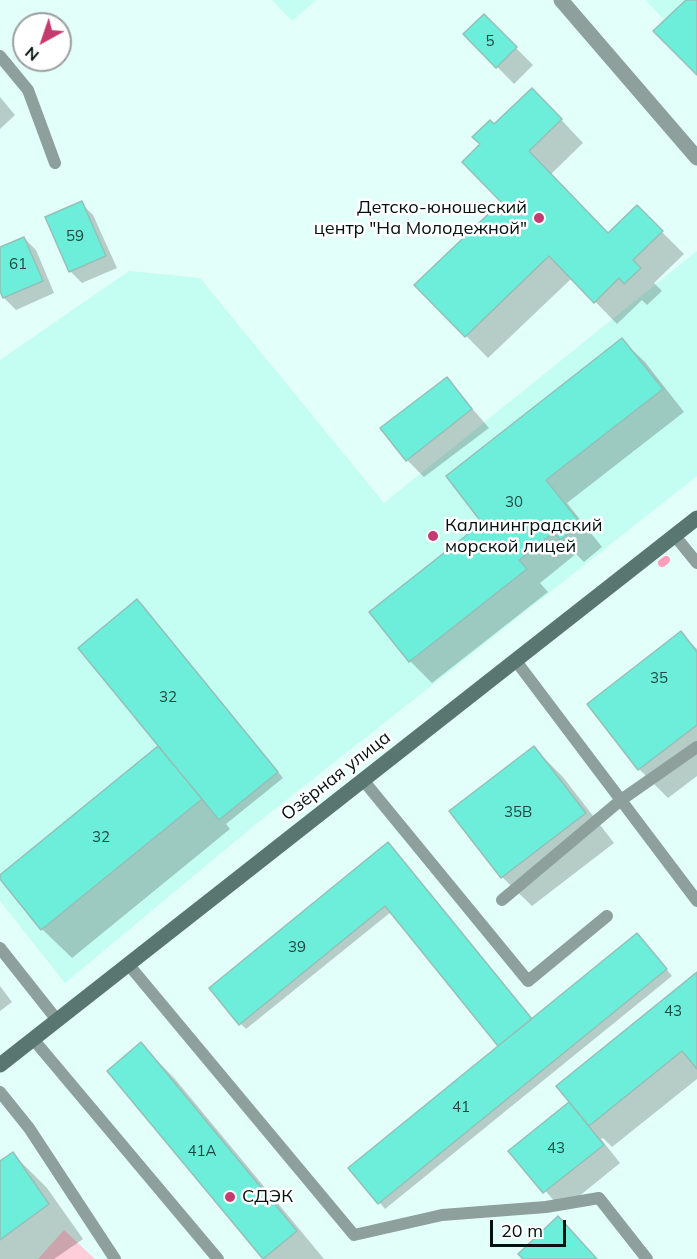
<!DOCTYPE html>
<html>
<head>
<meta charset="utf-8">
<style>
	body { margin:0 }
	#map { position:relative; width:697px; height:1259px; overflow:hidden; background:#e3fff9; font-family:Mulish,sans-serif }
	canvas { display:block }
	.north { position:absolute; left:12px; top:12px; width:60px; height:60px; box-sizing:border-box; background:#fff; border:2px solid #9aa09f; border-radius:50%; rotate:220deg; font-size:16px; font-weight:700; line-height:24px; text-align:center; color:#02120f }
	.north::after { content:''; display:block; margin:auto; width:21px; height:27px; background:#c53a6f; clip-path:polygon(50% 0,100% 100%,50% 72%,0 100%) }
	.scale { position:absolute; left:490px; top:1220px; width:76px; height:27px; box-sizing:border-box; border:3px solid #02120f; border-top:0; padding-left:8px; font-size:18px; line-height:21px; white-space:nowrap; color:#02120f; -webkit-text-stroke:4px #fff; paint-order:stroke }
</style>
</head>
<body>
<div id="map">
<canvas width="697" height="1259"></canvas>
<div class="north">N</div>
<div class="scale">20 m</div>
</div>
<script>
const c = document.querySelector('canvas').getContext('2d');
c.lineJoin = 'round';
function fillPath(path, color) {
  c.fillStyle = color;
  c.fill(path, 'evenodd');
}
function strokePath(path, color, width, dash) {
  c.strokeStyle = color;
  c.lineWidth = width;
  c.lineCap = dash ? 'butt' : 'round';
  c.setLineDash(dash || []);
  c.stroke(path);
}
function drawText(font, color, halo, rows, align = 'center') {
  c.font = font + ' Mulish,sans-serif';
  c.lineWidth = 5;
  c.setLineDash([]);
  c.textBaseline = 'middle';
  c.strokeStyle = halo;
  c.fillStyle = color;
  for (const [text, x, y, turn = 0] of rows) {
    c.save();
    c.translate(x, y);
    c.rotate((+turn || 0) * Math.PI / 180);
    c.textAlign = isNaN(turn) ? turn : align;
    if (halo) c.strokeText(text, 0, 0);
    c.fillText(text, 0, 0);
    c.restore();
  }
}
fillPath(new Path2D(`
	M272 0H316L292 21Z
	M646 0H697L653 31 664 20Z
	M697 251V476L256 824 65 983 0 901V879L41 929 202 799 219 819 278 771 137 599 78 648 158 746 0 875V360L129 271 200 278 384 503ZM623 338 663 389 546 480 580 524 561 540 554 532 519 560 527 569 408 662 369 612 482 523 446 476Z`), '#c4fdf2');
fillPath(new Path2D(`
	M64 1230 95 1259H38Z`), '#fecdd9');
fillPath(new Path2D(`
	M484 16 533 65 514 84 465 34Z
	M0 97 15 115 0 129Z
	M554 112 583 143 551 174 609 234 637 207 684 254 654 283 662 291 647 305 642 300 617 324 572 278 488 358 416 285 503 202 482 145 494 126Z
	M81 203 93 215 117 268 82 283 70 271Z
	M24 238 36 250 54 293 16 310 4 298 0 288V249Z
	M622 340 645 362 684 412 567 503 602 547 584 562 576 554 540 583 548 592 432 683 410 661Z
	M447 379 489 428 424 477 407 460Z
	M143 607 283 778 226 824 230 829 72 958 42 929 166 752Z
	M681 633 697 649V776L668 798 639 769 589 705Z
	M534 748 563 777 614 843 532 906 502 877Z
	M388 844 533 1020 643 941 672 976 385 1209 351 1168 501 1046 391 912 246 1029 240 1023Z
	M697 974V1079L612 1147 603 1138 601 1139 620 1163 562 1210 511 1151 571 1102Z
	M0 986 12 1002 0 1011Z
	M141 1044 175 1079 324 1259H264L109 1071Z
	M13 1154 47 1188 83 1239 54 1259H0V1163Z`), '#0003');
strokePath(new Path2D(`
	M662 563 666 560`), '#ff9eba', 8);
const building = new Path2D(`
	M686 0H697V75L653 31Z
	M484 14 517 47 496 68 463 34Z
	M532 88 562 119 529 151 608 233 637 205 663 231 633 260 641 268 624 284 619 278 594 303 549 256 465 337 414 285 501 202 462 162 480 144 472 137 490 120 494 124Z
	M82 201 106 256 69 272 45 217Z
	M24 237 43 281 3 298 0 291V247Z
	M622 338 663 389 546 480 581 524 560 540 554 532 519 560 527 569 409 662 369 612 482 523 446 476Z
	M447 377 472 409 406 461 380 428Z
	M137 599 278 772 219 820 78 648Z
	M681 631 697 652V725L638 770 587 704Z
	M158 746 202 799 41 930 0 879V875Z
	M534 746 586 813 501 878 449 811Z
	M388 842 532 1019 498 1046 385 906 239 1025 209 988Z
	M637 933 667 969 378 1204 348 1168Z
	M697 972V1069L682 1051 589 1126 556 1086Z
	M141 1042 297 1231 263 1259 107 1071Z
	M569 1102 604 1145 543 1193 508 1151Z
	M13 1152 49 1204 0 1240V1161Z
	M558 1216 597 1259H523L518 1254Z`);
fillPath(building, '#6ceeda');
strokePath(building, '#93c0b7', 1.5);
strokePath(new Path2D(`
	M0 56 28 90 55 163
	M675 536 697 563
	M516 661 697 901
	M363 780 528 981 607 916
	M502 900 621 800 697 747
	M0 948 57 1020
	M128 964 354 1235 442 1215 546 1207 599 1198 647 1259
	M33 1039 218 1259
	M0 1092 29 1128 115 1259`), '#8da09c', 12);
strokePath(new Path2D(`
	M561 0 697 158`), '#8da09c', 15);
strokePath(new Path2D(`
	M0 1065 697 518`), '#5a7671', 15);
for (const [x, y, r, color] of [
	[539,218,6,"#c53a6f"],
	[433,536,6,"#c53a6f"],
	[230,1197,6,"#c53a6f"]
]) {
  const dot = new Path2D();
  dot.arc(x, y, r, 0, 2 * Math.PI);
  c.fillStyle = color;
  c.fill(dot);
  strokePath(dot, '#fff', 2);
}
drawText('15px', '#1c4942', null, [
	["5",490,41],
	["59",75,236],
	["61",18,264],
	["30",514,502],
	["35",659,678],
	["32",168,697],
	["35В",518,812],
	["32",101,837],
	["39",297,947],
	["43",673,1011],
	["41",461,1107],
	["43",556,1148],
	["41А",202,1151]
]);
drawText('18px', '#02120f', '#fff', [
	["Детско-юношеский",527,208,"right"],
	["центр \"На Молодежной\"",527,229,"right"],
	["Калининградский",445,526],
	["морской лицей",445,547],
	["СДЭК",242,1197]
], 'left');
drawText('18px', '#02120f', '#fff', [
	["Озёрная улица",336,776,-38]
]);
</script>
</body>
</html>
